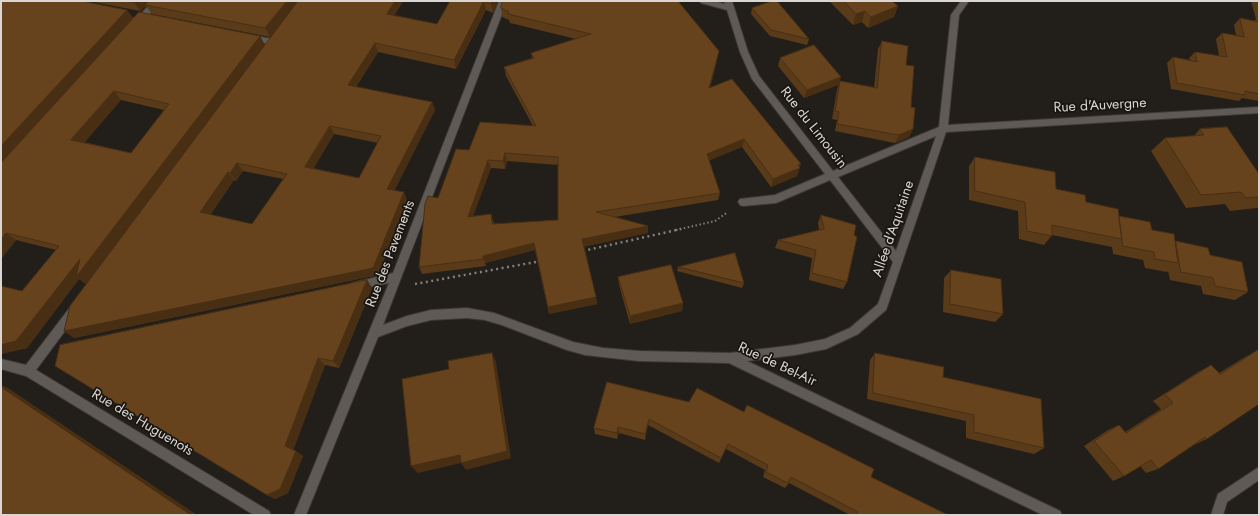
<!DOCTYPE html>
<html>
<head>
<meta charset="utf-8">
<style>
	body { margin:0 }
	#map { position:relative; width:1260px; height:516px; overflow:hidden; background:#221e1a; font-family:Jost,sans-serif }
	canvas { display:block }
	.frame { position:absolute; inset:0; border:2px solid #d9d6d3; pointer-events:none }
</style>
</head>
<body>
<div id="map">
<canvas width="1260" height="516"></canvas>
<div class="frame"></div>
</div>
<script>
const c = document.querySelector('canvas').getContext('2d');
c.lineJoin = 'round';
function strokePath(path, color, width, dash) {
  c.strokeStyle = color;
  c.lineWidth = width;
  c.lineCap = dash ? 'butt' : 'round';
  c.setLineDash(dash || []);
  c.stroke(path);
}
function fillPath(path, color) {
  c.fillStyle = color;
  c.fill(path, 'evenodd');
}
function drawText(font, color, halo, rows, align = 'center') {
  c.font = font + ' Jost,sans-serif';
  c.lineWidth = 3.5;
  c.setLineDash([]);
  c.textBaseline = 'middle';
  c.strokeStyle = halo;
  c.fillStyle = color;
  for (const [text, x, y, turn = 0] of rows) {
    c.save();
    c.translate(x, y);
    c.rotate((+turn || 0) * Math.PI / 180);
    c.textAlign = isNaN(turn) ? turn : align;
    if (halo) c.strokeText(text, 0, 0);
    c.fillText(text, 0, 0);
    c.restore();
  }
}
const minor = new Path2D(`
	M153 1H161L141 24H135V20Z
	M499 1H507L383 325 407 316 431 310 467 308 494 313 573 342 603 348 639 351 730 353 795 345 825 339 850 328 878 304 893 262 830 180 776 203 743 206 740 205 738 202 740 199 775 195 825 174 752 79 740 52 727 10 701 3 700 1H714L725 4 724 1H732L748 52 759 76 833 171 939 127 951 15 961 1H969L959 15 948 125 1259 107V113L946 132 886 310 858 334 826 349 795 355 747 361 1060 511 1062 515H1043L729 363 639 361 585 355 567 350 502 325 485 320 467 318 431 320 407 326 378 337 306 515H294L389 283 356 290 352 289 351 286 352 283 356 282 393 273ZM936 136 896 251 838 177Z
	M249 35 273 39 277 42 273 45 246 40V36Z
	M75 304 79 306 80 309 79 312 36 370 269 511 271 515H254L26 376 1 369V359L26 365 71 306Z
	M1259 467V480L1227 502 1223 515H1211L1218 494Z`);
strokePath(minor, '#3d3936', 2);
strokePath(new Path2D(`
	M676 230 715 221 728 212`), '#827f7b', 2, [1.5, 2.5]);
strokePath(new Path2D(`
	M583 251 681 229
	M415 284 541 261`), '#827f7b', 2.5, [2, 3.5]);
fillPath(minor, '#5f5a55');
fillPath(new Path2D(`
	M1 1 127 10 133 18 260 36 265 45 86 284 79 279 27 348 1 354V286L22 291 56 250 16 240 1 259ZM121 100 164 110 131 153 84 142Z
	M88 1H298L270 37 152 14 146 6 140 11Z
	M403 1 394 16 437 24 450 1H498L493 13 486 10 456 69 378 52 356 87 432 102 435 110 394 191 407 200 378 275 74 338 64 331ZM334 134 378 143 359 178 313 168ZM243 171 283 179 252 224 210 215 234 180 236 181Z
	M829 1H892L898 6 894 17 868 28 862 22 853 25Z
	M1251 1H1259V101L1242 98 1239 101 1171 89 1167 63 1173 57 1190 60 1189 58 1195 52 1219 56 1216 39 1222 33 1236 35 1234 25 1240 18 1254 21 1256 19Z
	M501 8 719 51 717 60 710 88 800 167 797 176 771 187 742 147 709 160 720 193 718 200 615 217 648 226V233L584 246 596 297 597 304 549 314 535 250 485 263 486 266 422 274 419 267 438 198 469 150 533 126 506 76 504 67 532 58 531 53 576 39 510 23 509 20 502 17ZM507 161 558 165V220L494 224 491 214 473 216 491 168 505 169Z
	M752 8 809 39 807 45 770 36 751 14Z
	M882 41 906 65 913 129 909 137 895 143 835 131 837 120 832 119 837 89 840 81 874 88 878 49Z
	M780 58 841 77 838 85 804 98 778 66Z
	M1200 129 1259 174V207L1257 208 1230 211 1225 204 1186 208 1151 151 1165 138 1194 136Z
	M975 157 1056 189 1152 230 1175 241 1210 255 1248 292 1235 300 1203 294 1201 286 1170 280 1168 271 1167 272 1145 268 1143 260 1113 254 1112 247 1052 235 1044 245 1019 239 1018 211 969 200V166Z
	M821 215 854 235 847 282 843 289 809 280 812 258 775 248 778 240 819 230 818 223Z
	M678 267 744 283 742 288 677 271Z
	M951 270 1003 314 995 322 943 312 944 278Z
	M618 277 683 303 682 311 630 324 619 285Z
	M367 280 372 288 339 368 325 365 293 450 303 456 288 493 275 499 267 495 55 366Z
	M1258 350 1207 439 1194 445 1158 469 1146 473 1140 466 1124 476 1113 481 1084 446 1108 430 1119 425 1125 432 1161 409 1153 401 1198 372 1211 365 1219 373 1245 357Z
	M875 353 943 377 1044 448 1034 454 966 438V421L867 399 870 360Z
	M607 382 871 477 948 515H850L789 483 785 488 763 477 765 470 726 449 719 463 648 425 645 440 619 433 617 439 595 434 594 428Z`), '#593a19');
fillPath(new Path2D(`
	M135 1H151L145 5 146 6 140 11 134 2Z
	M287 1H298L270 37 265 28Z
	M395 1H403L390 23 387 14Z
	M484 1 486 10 456 69 454 60Z
	M492 1H498L493 13 491 4Z
	M898 6 894 17 868 28 871 17Z
	M127 10 134 19 1 165V146Z
	M865 11 862 22 853 25 856 14Z
	M260 36 265 45 86 284 79 279 27 348 1 354V345Z
	M375 43 378 52 352 93 348 85Z
	M719 51 717 60 708 97 709 88Z
	M841 77 838 85 804 98 807 90Z
	M114 91 121 100 80 148 71 140Z
	M432 102 435 110 391 197 387 189Z
	M330 126 334 134 310 175 305 167Z
	M913 129 909 137 895 143 899 135Z
	M744 139 742 147 706 162 707 154Z
	M505 153 507 161 505 169 503 161Z
	M488 160 491 168 470 224 468 217Z
	M237 163 243 171 236 181 230 173Z
	M801 164 797 176 771 187 773 179Z
	M228 172 234 180 207 220 200 212Z
	M404 192 407 200 378 275 74 338 64 331Z
	M648 226V233L583 247 582 239Z
	M6 233 16 240 1 259V239Z
	M534 243 535 250 485 263 486 266 483 256Z
	M367 280 372 288 339 368 333 361Z
	M596 297 597 304 549 314 548 307Z
	M683 303 682 311 630 324V316Z
	M492 353 496 362 511 458 466 470 461 463 418 473 411 466 460 455Z
	M318 358 325 365 293 451 285 446Z
	M1 385 8 388 197 515H191L1 387Z
	M649 419 648 425 645 440V434Z
	M618 427 619 433 617 439V433Z
	M296 451 303 456 288 493 275 499 267 495Z`), '#482f14');
const building = new Path2D(`
	M1 1H82L127 10 1 146Z
	M127 1H135L134 2Z
	M149 1H287L265 28 145 5Z
	M298 1H395L387 14 437 24 450 1H484L454 60 375 43 348 85 432 102 387 189 404 192 373 268 64 331 70 306ZM330 126 381 136 359 178 305 167ZM237 163 287 174 252 224 200 212 228 172 230 173Z
	M485 1H492L491 4Z
	M503 1H678L719 51 709 88 732 79 801 164 798 165 800 168 773 179 744 139 707 154 720 193 596 212 648 226 582 239 596 297 548 307 534 243 483 256V259L419 267 425 204 428 196 438 198 456 149 469 150 480 122 536 126 504 67 534 58 531 53 591 34 508 14 509 12 501 8ZM505 153 558 157V220L492 224 491 214 468 217 488 160 503 161Z
	M772 1H777L809 39 771 30 752 8Z
	M844 1H892L898 6 871 17 865 11 856 14Z
	M139 12 260 36 76 277 80 259 16 341 1 345V286L22 291 59 246 6 233 1 239V163ZM114 91 169 104 131 153 71 140Z
	M1240 18 1259 22V94L1245 91V95L1177 83 1173 57 1197 62 1195 52 1227 57 1222 33 1244 37Z
	M882 41 908 46 906 65 914 66 911 107 915 108 913 129 899 135 837 124 839 112 835 111 840 81 877 88Z
	M814 45 841 77 807 90 780 58Z
	M1227 127 1259 174V197L1246 198 1241 192 1201 195 1165 138 1204 135 1200 129Z
	M975 157 1055 172 1056 189 1085 195 1086 202 1118 209 1122 239 1052 225V236L1027 231 1025 202 975 191Z
	M821 215 856 225 854 235 857 237 847 282 812 273 816 250 778 240 824 229Z
	M1119 216 1150 222 1152 230 1174 234 1178 263 1155 259 1154 252 1123 246Z
	M1176 241 1208 248 1210 255 1242 262 1248 292 1215 286 1213 278 1181 272Z
	M735 253 744 283 678 267Z
	M671 265 683 303 630 316 618 277Z
	M951 270 1001 279 1003 314 950 304Z
	M367 280 333 361 318 358 285 446 296 451 280 489 267 495 55 366 60 345Z
	M1258 350 1259 351V404L1207 439 1205 437 1158 469 1151 460 1124 476 1094 441 1119 425 1126 433 1173 403 1165 394 1211 365 1220 374Z
	M492 353 507 451 461 463 460 455 411 466 402 379 449 369 448 361Z
	M875 353 944 367 943 377 1041 399 1044 448 974 432V415L873 393Z
	M607 382 689 402 697 388 744 412 747 405 874 469 871 477 948 515H856L858 512 791 477 788 483 766 472 768 465 728 444 721 458 649 419 645 434 618 427 617 433 594 428Z
	M1 387 191 515H1Z`);
fillPath(building, '#67431d');
strokePath(building, '#482f14', 1);
drawText('14px', '#d9d6d3', '#191511', [
	["Rue d'Auvergne",1100,106,-3],
	["Rue du Limousin",813,128,52],
	["Allée d'Aquitaine",894,229,-71],
	["Rue des Pavements",391,254,-69],
	["Rue de Bel-Air",777,365,25],
	["Rue des Huguenots",142,423,31]
]);
</script>
</body>
</html>
